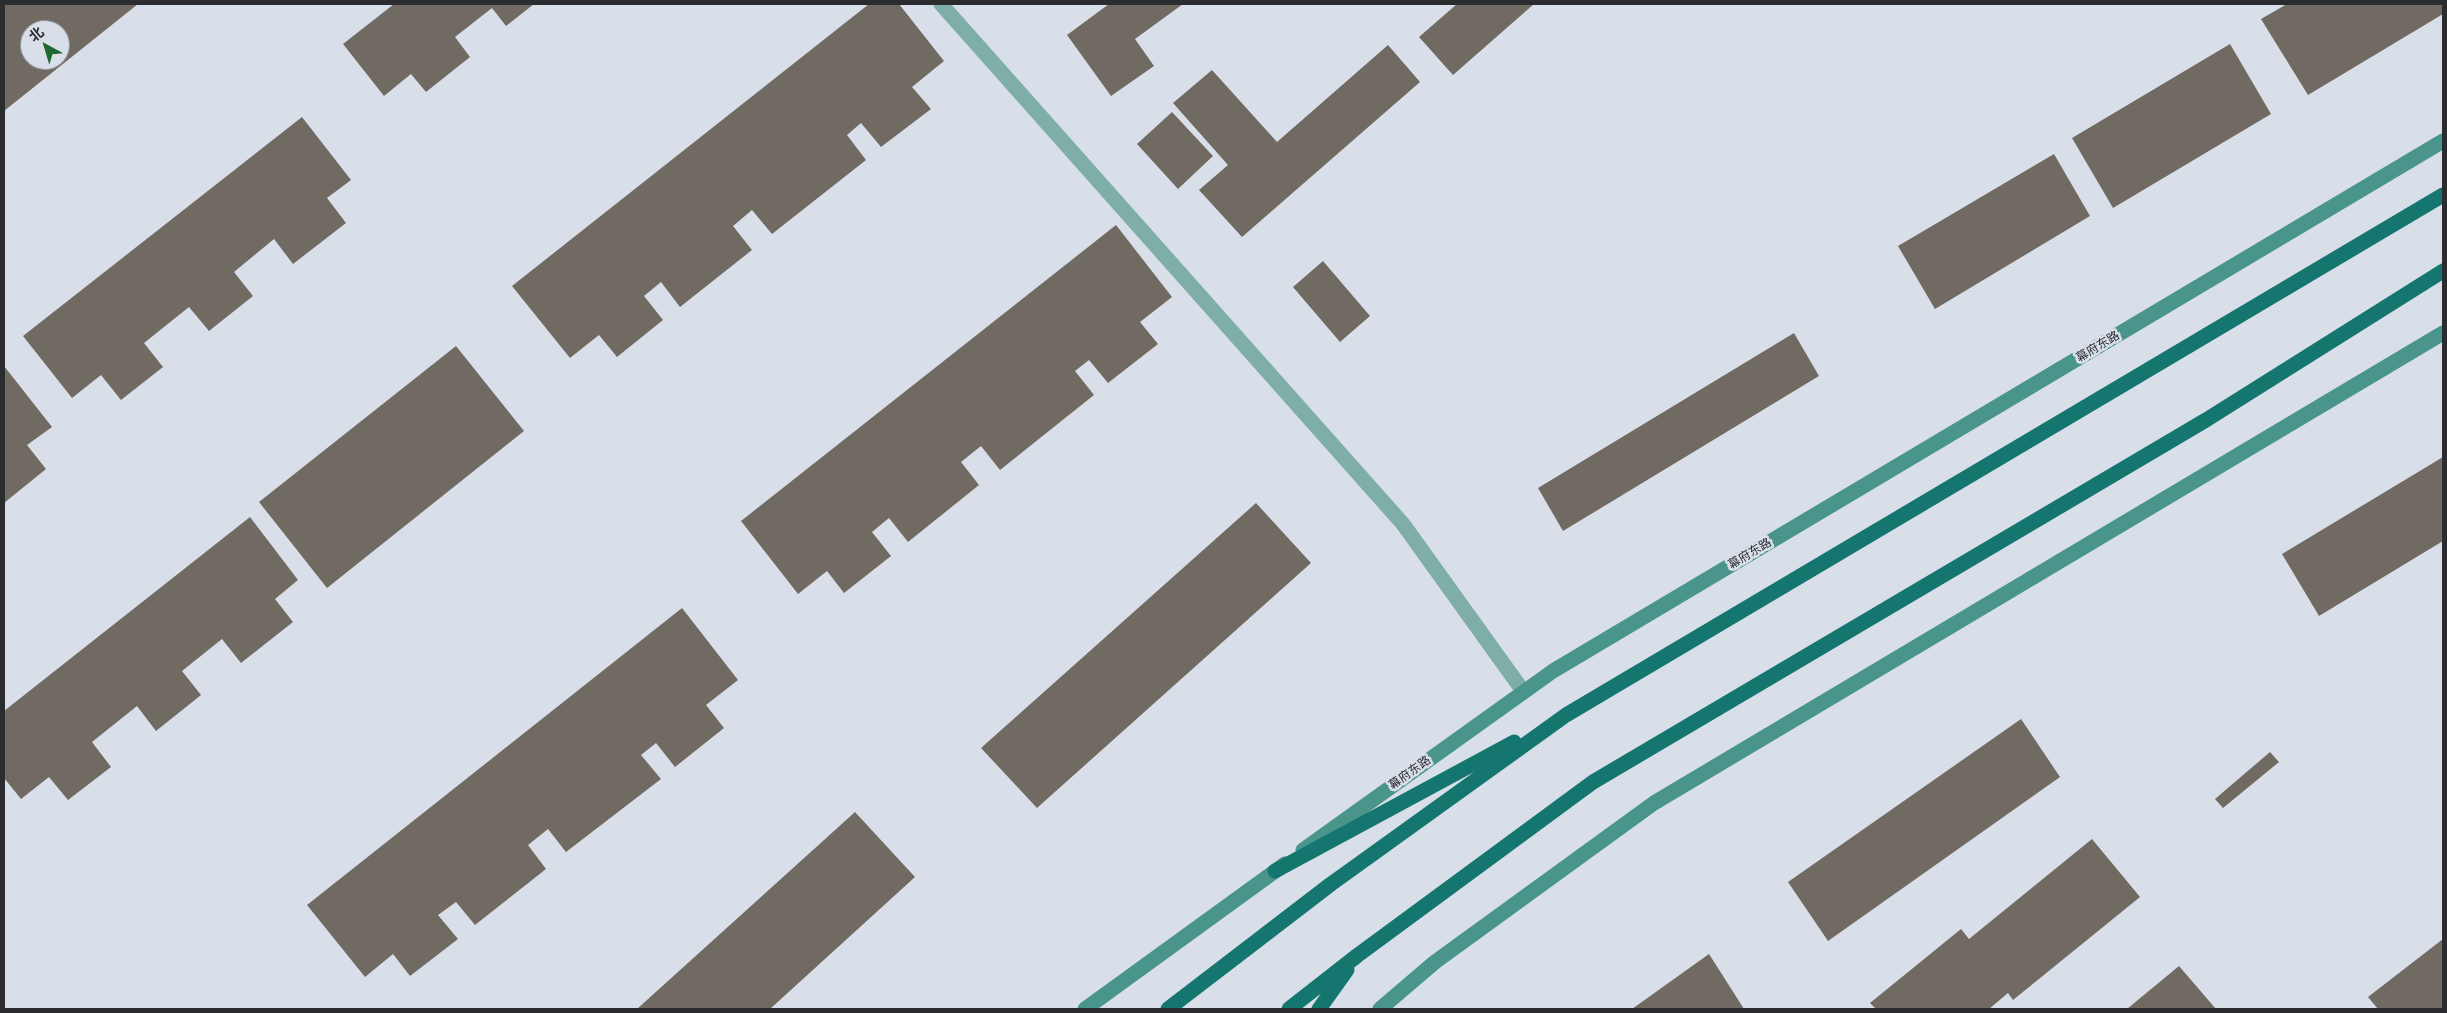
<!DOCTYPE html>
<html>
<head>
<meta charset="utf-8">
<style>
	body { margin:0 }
	#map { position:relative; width:2447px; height:1013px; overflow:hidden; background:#d9dfe9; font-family:Arial,"Noto Sans SC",sans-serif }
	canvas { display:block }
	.frame { position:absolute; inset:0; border:5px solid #2a2c2f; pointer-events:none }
	.north { position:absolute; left:20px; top:20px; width:50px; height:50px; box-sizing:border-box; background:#d9dfe9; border:1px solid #93979f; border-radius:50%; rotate:321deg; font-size:14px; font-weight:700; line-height:20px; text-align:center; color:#2a2c2f }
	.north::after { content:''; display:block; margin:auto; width:18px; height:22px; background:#216631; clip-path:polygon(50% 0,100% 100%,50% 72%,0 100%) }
</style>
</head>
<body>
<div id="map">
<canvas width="2447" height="1013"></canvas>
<div class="frame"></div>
<div class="north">北</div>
</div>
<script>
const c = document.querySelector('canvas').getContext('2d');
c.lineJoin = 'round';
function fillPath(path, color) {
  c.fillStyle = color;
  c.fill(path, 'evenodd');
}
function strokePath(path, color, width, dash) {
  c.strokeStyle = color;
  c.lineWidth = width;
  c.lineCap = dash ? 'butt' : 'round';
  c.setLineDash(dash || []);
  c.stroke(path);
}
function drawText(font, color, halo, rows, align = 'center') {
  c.font = font + ' Arial,"Noto Sans SC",sans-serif';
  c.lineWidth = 5;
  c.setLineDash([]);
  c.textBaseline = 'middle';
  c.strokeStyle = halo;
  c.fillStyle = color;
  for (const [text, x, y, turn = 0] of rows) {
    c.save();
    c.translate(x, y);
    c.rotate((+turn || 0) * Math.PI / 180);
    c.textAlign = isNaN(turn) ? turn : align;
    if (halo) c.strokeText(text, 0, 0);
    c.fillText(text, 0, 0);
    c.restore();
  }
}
fillPath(new Path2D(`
	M4 4H138L4 111ZM30 30H60V60H30Z
	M394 4H534L506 26 492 8 455 37 470 57 426 92 411 74 384 96 343 44Z
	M869 4H899L944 61 912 87 931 109 881 147 861 123 847 135 866 160 772 234 752 210 733 226 752 250 680 307 661 282 644 296 663 320 617 357 599 335 570 358 512 286Z
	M1109 4H1183L1135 39 1154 66 1111 96 1067 35Z
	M1457 4H1534L1453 75 1419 37Z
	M2287 4H2443V14L2308 95 2261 19Z
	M2230 44 2271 114 2113 208 2072 138Z
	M1388 45 1420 82 1242 237 1199 190 1228 165 1173 103 1212 70 1277 142Z
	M1172 112 1213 156 1178 189 1137 144Z
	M302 117 351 180 327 198 346 223 293 264 274 239 234 272 253 296 209 331 189 307 144 343 163 367 121 400 101 375 72 398 23 336Z
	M2054 154 2090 216 1935 309 1898 246Z
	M1116 225 1172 297 1140 322 1158 344 1108 383 1089 360 1075 371 1094 395 1000 470 981 446 961 462 979 485 908 542 889 518 872 532 891 556 844 593 827 571 798 594 741 521Z
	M1323 261 1370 316 1340 342 1293 287Z
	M1794 333 1819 376 1563 531 1538 488Z
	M456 346 524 431 327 588 259 502Z
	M4 366 52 427 27 445 46 469 4 503Z
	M2443 457V541L2319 616 2282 554Z
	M1256 503 1311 563 1037 808 981 748Z
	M250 517 298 580 275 599 293 622 241 663 222 639 182 671 201 695 156 731 137 706 92 742 111 767 68 800 49 777 21 799 4 778V711Z
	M682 608 738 680 706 705 724 728 675 767 656 743 641 755 661 779 566 852 548 829 528 845 546 869 475 925 456 902 438 915 458 939 410 976 393 954 365 977 307 905Z
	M2021 719 2060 777 1828 941 1788 882Z
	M2270 752 2279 762 2223 808 2215 799Z
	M855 812 915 877 770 1009H637Z
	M2092 839 2140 897 2013 1000 2008 993 1989 1009H1876L1870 1003 1961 929 1969 939Z
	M2443 939V1009H2378L2368 997Z
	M1709 954 1744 1009H1632Z
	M2179 966 2216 1009H2127Z`), '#716a62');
strokePath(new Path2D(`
	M941 4 1403 524 1523 691`), '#7fada7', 15);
strokePath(new Path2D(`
	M1303 850 1553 671 2443 141
	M1085 1009 1285 864
	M1380 1009 1435 962 1654 803 2443 333`), '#49958c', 15);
strokePath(new Path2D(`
	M1275 871 1514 742
	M1168 1009 1331 884 1566 715 2443 195
	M1289 1009 1358 955 1593 782 2206 420 2443 271
	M1319 1009 1347 970`), '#14766e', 15);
drawText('12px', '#2a2c2f', '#d9dfe9', [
	["幕府东路",2098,347,-31],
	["幕府东路",1750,554,-31],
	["幕府东路",1410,773,-36]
]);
</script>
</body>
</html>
